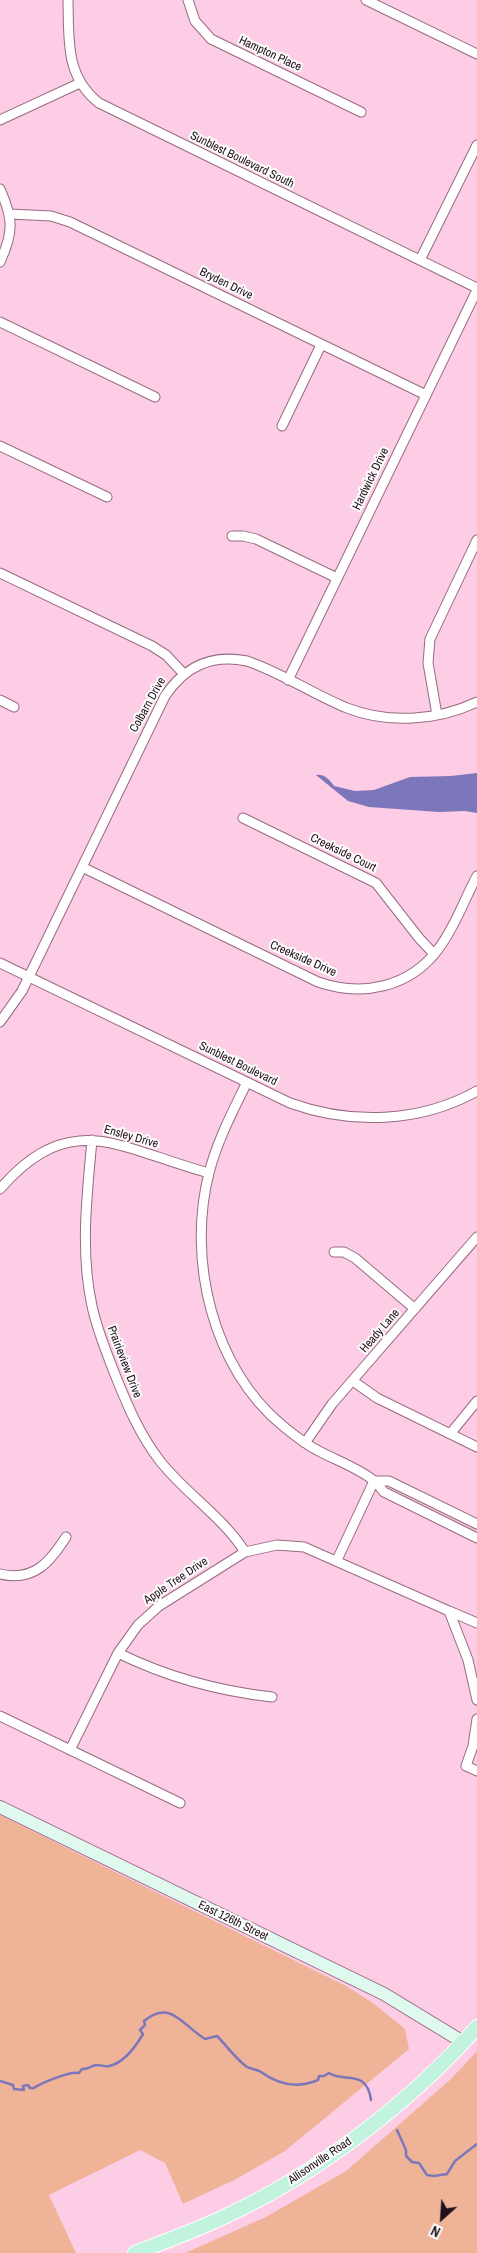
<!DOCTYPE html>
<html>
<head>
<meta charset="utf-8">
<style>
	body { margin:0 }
	#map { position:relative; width:477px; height:2253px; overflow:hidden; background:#fdcce5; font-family:"Archivo Narrow",sans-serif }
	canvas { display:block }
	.north { position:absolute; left:417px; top:2193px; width:50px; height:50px; -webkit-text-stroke:4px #fdfdfd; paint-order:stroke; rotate:206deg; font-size:14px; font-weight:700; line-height:20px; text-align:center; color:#200f18 }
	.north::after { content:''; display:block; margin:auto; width:18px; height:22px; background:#200f18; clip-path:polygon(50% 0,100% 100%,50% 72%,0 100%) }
</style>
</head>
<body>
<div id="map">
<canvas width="477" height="2253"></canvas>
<div class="north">N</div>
</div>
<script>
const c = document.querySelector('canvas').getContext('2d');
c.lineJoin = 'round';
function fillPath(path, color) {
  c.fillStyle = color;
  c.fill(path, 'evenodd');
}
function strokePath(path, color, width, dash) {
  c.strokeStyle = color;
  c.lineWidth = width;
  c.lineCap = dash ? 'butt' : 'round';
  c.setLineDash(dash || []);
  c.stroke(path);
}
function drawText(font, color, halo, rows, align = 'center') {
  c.font = font + ' "Archivo Narrow",sans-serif';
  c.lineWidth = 4;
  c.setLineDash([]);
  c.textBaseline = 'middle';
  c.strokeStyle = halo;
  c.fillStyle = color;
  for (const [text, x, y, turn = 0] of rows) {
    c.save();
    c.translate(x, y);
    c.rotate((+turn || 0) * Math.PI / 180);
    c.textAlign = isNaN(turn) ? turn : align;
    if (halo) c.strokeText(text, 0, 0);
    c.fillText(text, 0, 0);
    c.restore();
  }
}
fillPath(new Path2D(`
	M0 1815 346 1986 373 2003 405 2029 409 2049 285 2151 236 2179 183 2204 165 2163 140 2150 49 2195 76 2253H0Z
	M477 2051V2253H185L266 2217 346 2171 451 2079Z`), '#efb498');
fillPath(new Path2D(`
	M477 773V813L465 811 439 812 369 807 348 801 316 775C324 774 329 779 334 786L355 791 374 790 410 777 451 776Z`), '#7c76ba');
strokePath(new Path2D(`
	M0 2081 13 2085 14 2089 24 2090 23 2086 28 2085 30 2088H34C41 2083 70 2071 79 2073L82 2069C88 2070 92 2065 97 2065 101 2065 105 2067 109 2066 124 2063 136 2046 143 2034L140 2030 145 2025 144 2021C171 1999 182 2025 205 2039L217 2036C226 2045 236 2059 247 2067 250 2069 257 2069 261 2072 279 2085 297 2089 318 2080L319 2076H324L329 2073C343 2083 367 2068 371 2100
	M397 2130 406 2150V2156L412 2162 419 2163 427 2175 434 2176 447 2174 455 2161 477 2144`), '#7c76ba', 2.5);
const minor = new Path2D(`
	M68 0C69 40 65 76 99 103L477 288
	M188 0 195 21 211 39 361 112
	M366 0 477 54
	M0 120 80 83
	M0 189C13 218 14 232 0 262
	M10 214 51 216 70 222 426 395
	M420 260 477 145
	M0 322 155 397
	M282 426 321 345
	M0 446 107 497
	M232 536H243L256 539 337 578
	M0 573 152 646 166 655 183 673
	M288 680 477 290
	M0 700 14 707
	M437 715 428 663 430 639 477 540
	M243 818 376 883 419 938 434 954
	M82 867 318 982C362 997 410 988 439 948 455 927 464 900 477 876
	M0 963 290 1103C351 1125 420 1123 477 1091
	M0 1022 22 991 165 696C185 666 211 654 247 661 282 673 313 694 347 708 388 724 437 721 477 702
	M247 1082C233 1111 217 1141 209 1173 187 1259 212 1368 283 1426 294 1435 305 1444 317 1450 333 1459 361 1469 374 1481 378 1484 381 1489 384 1492L477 1538
	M92 1140C87 1195 80 1251 92 1306 97 1330 107 1354 116 1377 128 1407 140 1435 160 1461 186 1494 222 1516 245 1552
	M0 1189C72 1106 122 1150 209 1173
	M334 1252H344L355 1258 415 1309
	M353 1381 377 1398 477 1447
	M450 1434 477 1401
	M305 1443 332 1404 477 1237
	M374 1481H389L477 1524
	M337 1560 374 1481
	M0 1574C34 1582 50 1562 66 1537
	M477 1623 449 1611 468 1660 477 1700
	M118 1653C167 1677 218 1691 272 1697
	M0 1716 180 1803
	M477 1719 473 1746 466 1766 477 1771
	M70 1750 118 1653 138 1625 159 1606 245 1552 277 1545 304 1547 449 1611`);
const secondary = new Path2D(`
	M0 1807 384 1994 463 2042`);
const primary = new Path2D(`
	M135 2253C166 2241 197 2230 226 2216 318 2173 410 2103 477 2027`);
strokePath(minor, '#976b82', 11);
strokePath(secondary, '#976b82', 14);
strokePath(primary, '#fff', 16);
strokePath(minor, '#fff', 9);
strokePath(secondary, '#e0f9ef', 12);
strokePath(primary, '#c1f3df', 14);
drawText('12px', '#200f18', '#fdfdfd', [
	["Hampton Place",270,54,25],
	["Sunblest Boulevard South",242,160,26],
	["Bryden Drive",226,284,26],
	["Hardwick Drive",371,479,-64],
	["Colbarn Drive",148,705,-61],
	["Creekside Court",343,853,26],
	["Creekside Drive",303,959,24],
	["Sunblest Boulevard",238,1064,26],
	["Ensley Drive",131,1137,16],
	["Heady Lane",380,1331,-49],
	["Prairieview Drive",124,1362,69],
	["Apple Tree Drive",176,1581,-34],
	["East 126th Street",233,1921,26],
	["Allisonville Road",320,2161,-34]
]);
</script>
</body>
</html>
